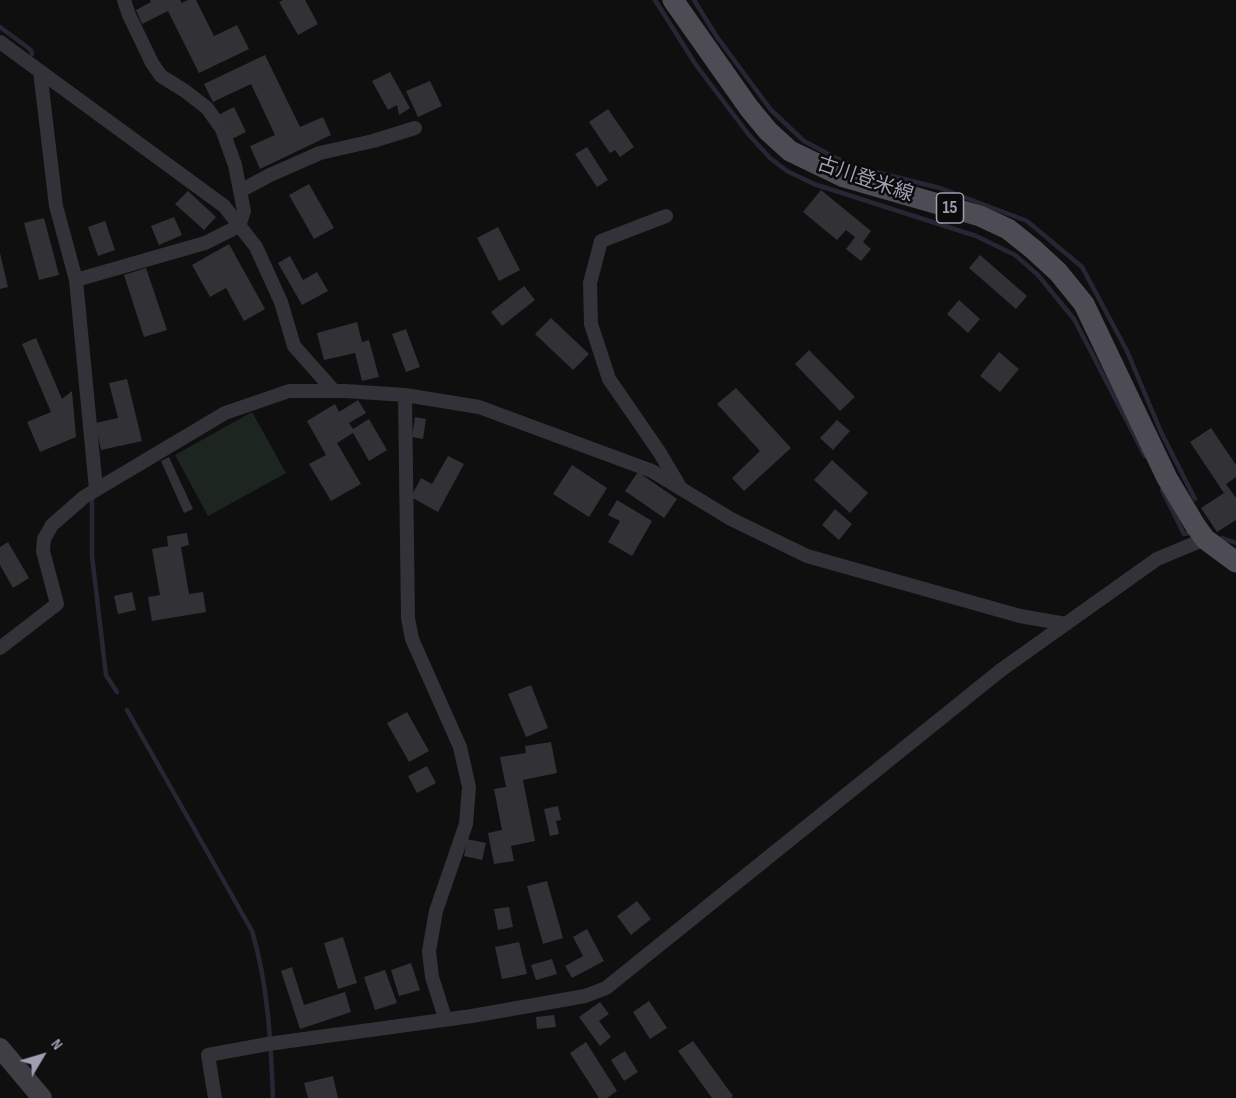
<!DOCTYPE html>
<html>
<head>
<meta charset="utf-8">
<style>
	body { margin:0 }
	#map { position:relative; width:1236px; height:1098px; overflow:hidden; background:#0f0f10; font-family:"Sofia Sans Condensed",sans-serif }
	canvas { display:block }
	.north { position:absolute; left:12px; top:1026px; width:60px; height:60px; -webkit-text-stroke:4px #0a0a0b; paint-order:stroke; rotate:52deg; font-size:16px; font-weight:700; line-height:24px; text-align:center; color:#a09fb2 }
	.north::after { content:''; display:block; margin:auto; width:21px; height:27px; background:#a09fb2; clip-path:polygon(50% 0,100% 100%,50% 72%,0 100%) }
</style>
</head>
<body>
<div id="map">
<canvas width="1236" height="1098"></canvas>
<div class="north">N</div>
</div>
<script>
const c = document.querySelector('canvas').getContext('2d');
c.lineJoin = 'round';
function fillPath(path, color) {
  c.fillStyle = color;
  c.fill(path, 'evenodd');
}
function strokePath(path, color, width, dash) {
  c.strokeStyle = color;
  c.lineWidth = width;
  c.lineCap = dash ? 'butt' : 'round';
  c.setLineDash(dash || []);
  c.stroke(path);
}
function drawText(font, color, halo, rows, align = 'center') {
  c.font = font + ' "Sofia Sans Condensed","Noto Sans JP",sans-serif';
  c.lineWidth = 5;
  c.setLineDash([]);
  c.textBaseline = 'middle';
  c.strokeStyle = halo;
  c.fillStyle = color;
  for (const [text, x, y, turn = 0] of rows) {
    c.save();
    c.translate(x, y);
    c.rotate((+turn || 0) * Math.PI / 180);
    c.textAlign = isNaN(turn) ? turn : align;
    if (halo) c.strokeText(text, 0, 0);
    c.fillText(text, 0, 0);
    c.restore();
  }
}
fillPath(new Path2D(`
	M252 412 286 473 208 516 175 455Z`), '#1d2521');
strokePath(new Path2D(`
	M655 0 696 65 749 135 770 158 787 171 814 184 976 236 1015 255 1037 274 1074 319 1145 456
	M694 0 717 37 771 110 804 141 851 166 940 188 1027 221 1082 267 1127 351 1161 432 1195 499
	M0 27 31 50 32 54
	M1162 490 1184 534 1189 533
	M92 496V556L106 675 117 692
	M1222 538 1236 543
	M127 710 252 931C268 984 271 1043 273 1098`), '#252834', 4.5);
fillPath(new Path2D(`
	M150 0H180L182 3 188 0H196L214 36 237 25 249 49 199 73 168 11 142 24 136 10 151 2Z
	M283 0H305L318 24 298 35 279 2Z
	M265 55 300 127 323 117 331 135 260 169 250 146 275 135 251 84 213 102 204 84Z
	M390 72 410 108 399 115 397 105 388 110 372 81Z
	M430 81 442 106 418 117 406 91Z
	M234 107 246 132 232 139 220 114Z
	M608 109 634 147 620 157 615 150 610 153 589 122Z
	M587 147 608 180 597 187 575 154Z
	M309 184 334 228 314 239 289 195Z
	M821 190 871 231 863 242 871 249 861 261 846 249 855 237 846 230 837 240 803 212Z
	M188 191 216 217 204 230 175 204Z
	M174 217 182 235 159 245 151 226Z
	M44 218 59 275 39 280 24 223Z
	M105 221 115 250 98 256 88 227Z
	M498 227 520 270 499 281 477 238Z
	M229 244 265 309 244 321 226 288 210 297 192 265Z
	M0 253 8 287 0 289Z
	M980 255 1027 296 1016 309 969 268Z
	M290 256 303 280 317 272 328 291 302 305 278 263Z
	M146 268 167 330 144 337 124 275Z
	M524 286 535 300 502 326 491 312Z
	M959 300 980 319 968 333 947 314Z
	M551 318 589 354 573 370 535 334Z
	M357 322 362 342 369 340 379 377 362 381 355 353 324 360 317 333Z
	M406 329 420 367 406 372 392 334Z
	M36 338 62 399 72 391 76 437 40 452 27 422 51 412 22 344Z
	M809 350 855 397 840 411 795 364Z
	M999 352 1019 369 1000 392 980 376Z
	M127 379 142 441 101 450 95 423 118 418 109 383Z
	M736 388 791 448 744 491 732 478 760 451 717 404Z
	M358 400 366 413 349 423 353 429 369 419 387 450 369 461 353 433 337 443 361 484 331 501 309 464 326 455 307 421 335 404 339 412Z
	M415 417 426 419 423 439 412 437Z
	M837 420 850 431 833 450 820 438Z
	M1211 428 1236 465V477L1226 484 1236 498V520L1217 532 1201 508 1224 493 1190 442Z
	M448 456 464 464 438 512 411 497 421 478 432 484Z
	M169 457 193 509 184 513 161 461Z
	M832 460 868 493 850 513 814 480Z
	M572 465 607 488 589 517 553 494Z
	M638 472 677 499 664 518 625 491Z
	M617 500 652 521 632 556 608 542 620 521 608 515Z
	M835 509 852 524 839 540 822 525Z
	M187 533 189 545 181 547 189 594 203 592 206 612 152 621 148 597 160 595 152 549 168 546 167 536Z
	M8 542 29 578 13 588 0 565V547Z
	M132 592 136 610 118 614 114 596Z
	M531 685 548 728 526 737 508 694Z
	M407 712 429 751 409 762 387 723Z
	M551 742 557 773 523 780 535 841 511 846 514 861 494 864 488 833 502 830 494 789 506 787 500 757 526 753 525 746Z
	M427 766 436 783 417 793 408 776Z
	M558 806 561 820 556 821 559 834 550 836 544 809Z
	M467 839 486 843 482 860 464 856Z
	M547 881 563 938 543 944 527 886Z
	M637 901 651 919 631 935 617 916Z
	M509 907 513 927 498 930 494 909Z
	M587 929 604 961 572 978 565 966 583 956 573 937Z
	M343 937 357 983 338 989 324 943Z
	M519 942 527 974 502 979 495 947Z
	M552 959 557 974 536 980 531 965Z
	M411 963 420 990 399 996 391 970Z
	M292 967 304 1005 345 992 351 1012 300 1029 281 971Z
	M385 970 397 1003 375 1010 364 977Z
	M649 1001 667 1028 650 1039 633 1012Z
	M600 1002 609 1014 599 1021 611 1037 600 1046 579 1017Z
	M554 1015 556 1027 537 1029 536 1017Z
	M693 1041 733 1096 731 1098H712L678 1051Z
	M586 1042 617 1091 607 1098H599L570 1053Z
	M625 1051 638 1072 624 1081 611 1060Z
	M333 1076 338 1098H308L304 1083Z`), '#323135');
strokePath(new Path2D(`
	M0 42 224 206 256 247 281 302 294 346 334 391
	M40 71 56 206 76 280 96 489
	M240 191 270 175 320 153 373 141 415 128
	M666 216 601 241 590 283 591 324 609 379 660 453 680 487
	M76 280 205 243 239 226 244 211 235 165 222 129 207 108 185 91 161 76 152 63 129 15 124 0
	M405 395 408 618 412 639 460 747 469 787 466 824 436 911 429 951 432 977 445 1018
	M0 648 57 604 43 551 44 539 52 525 84 497 225 413 289 391H345L405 395 479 407 652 471 731 519 807 556 1020 616 1066 624
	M215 1098 208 1055 268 1044 472 1016 585 996 606 988 1001 670 1157 559 1205 539`), '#333238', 14);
strokePath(new Path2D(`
	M0 1048 42 1098`), '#3f3e45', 20);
strokePath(new Path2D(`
	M673 0 749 108 768 131 790 151 844 177 980 216 1008 229 1033 249 1058 272 1084 304 1167 478 1195 525 1205 539 1236 562`), '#4d4c54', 21);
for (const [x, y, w] of [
	[950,208,27]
]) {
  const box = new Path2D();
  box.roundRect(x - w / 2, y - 15, w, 30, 4.5);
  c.fillStyle = '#0a0a0b';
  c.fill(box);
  strokePath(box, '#a09fb2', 1.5);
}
drawText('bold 18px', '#a09fb2', null, [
	["15",950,208]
]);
drawText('20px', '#a09fb2', '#0a0a0b', [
	["古川登米線",865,180,19]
]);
</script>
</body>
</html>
